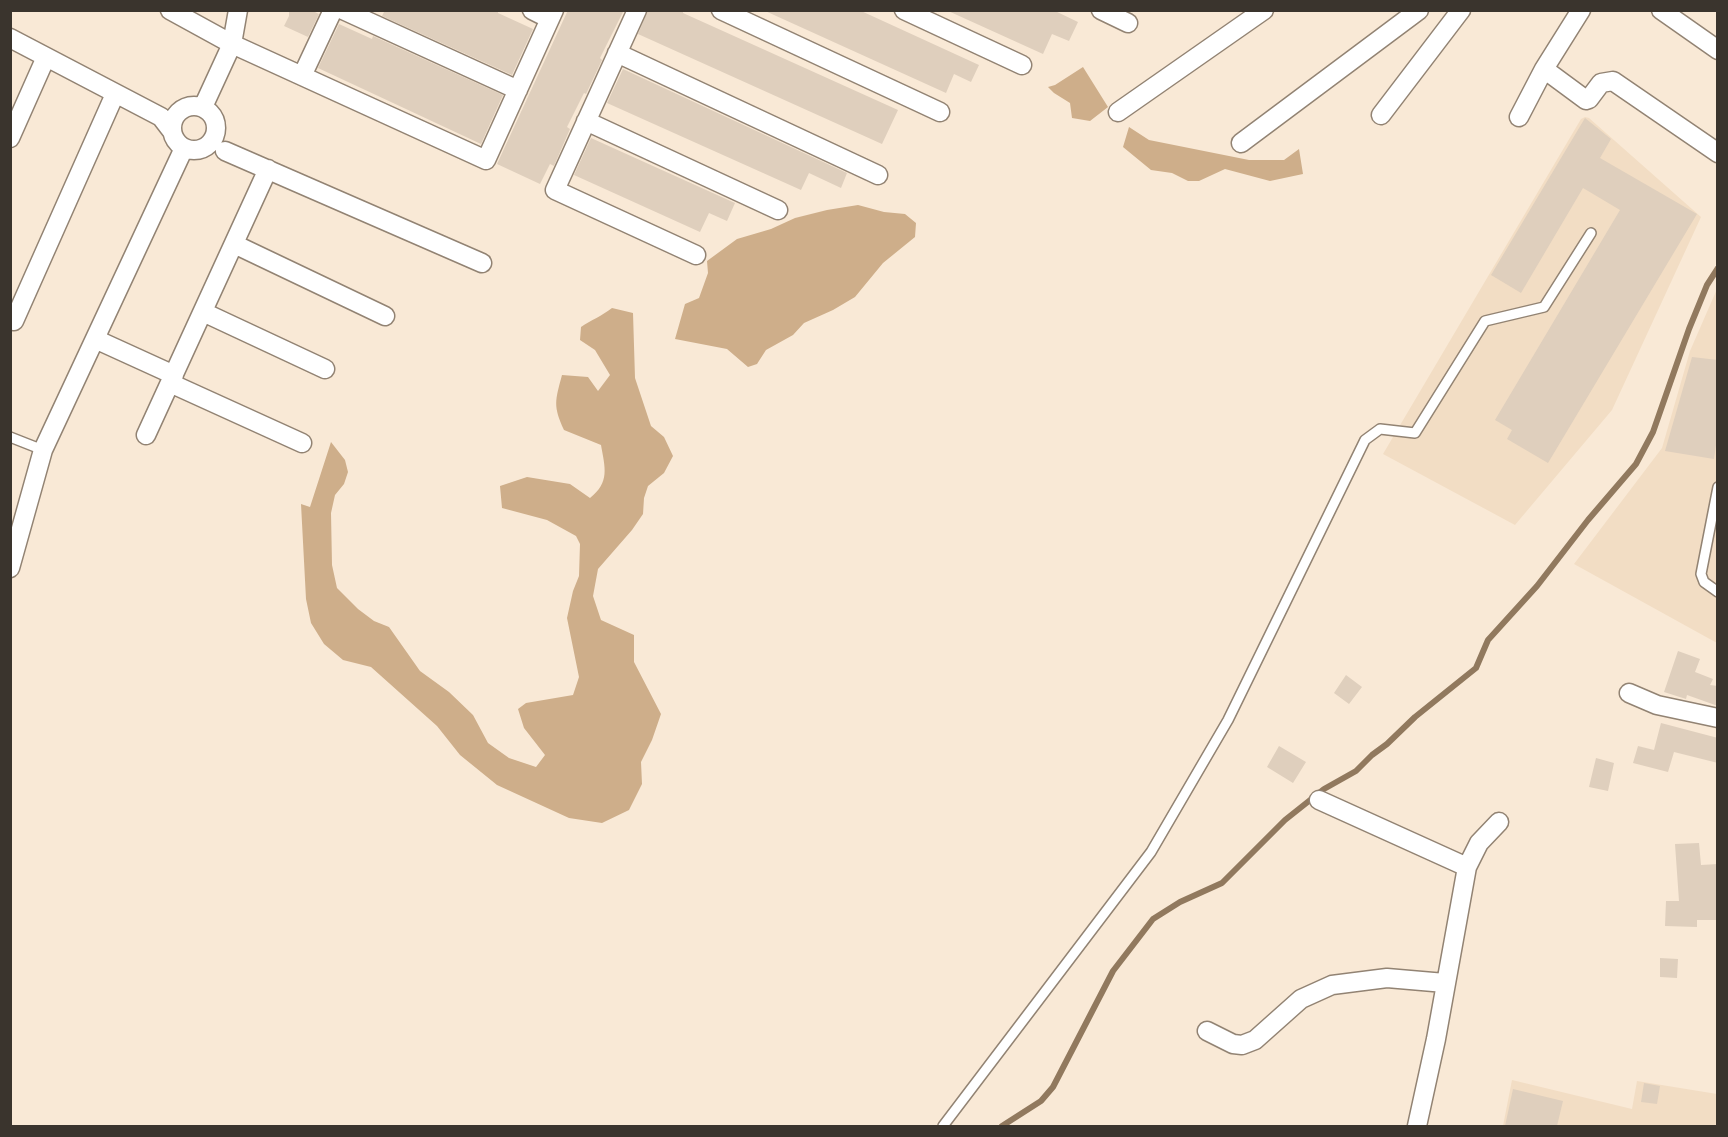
<!DOCTYPE html>
<html>
<head>
<meta charset="utf-8">
<style>
	body { margin:0 }
	#map { position:relative; width:1728px; height:1137px; overflow:hidden; background:#f9e9d6; font-family:"Noto Sans",sans-serif }
	canvas { display:block }
	.frame { position:absolute; inset:0; border:12px solid #3a342d; pointer-events:none }
</style>
</head>
<body>
<div id="map">
<canvas width="1728" height="1137"></canvas>
<div class="frame"></div>
</div>
<script>
const c = document.querySelector('canvas').getContext('2d');
c.lineJoin = 'round';
function fillPath(path, color) {
  c.fillStyle = color;
  c.fill(path, 'evenodd');
}
function strokePath(path, color, width, dash) {
  c.strokeStyle = color;
  c.lineWidth = width;
  c.lineCap = dash ? 'butt' : 'round';
  c.setLineDash(dash || []);
  c.stroke(path);
}
fillPath(new Path2D(`
	M1585 117 1589 118 1701 217 1612 410 1515 525 1383 454 1581 119Z
	M1717 289V643L1574 564 1662 448 1690 351Z
	M1512 1080 1632 1109 1637 1081 1717 1094V1126H1503Z`), '#f2ddc4');
fillPath(new Path2D(`
	M1083 67 1108 107 1090 121 1072 118 1070 103 1054 93 1048 87 1055 85Z
	M1129 127 1149 140 1249 160H1284L1299 149 1303 174 1270 181 1225 169 1199 181H1188L1172 173 1151 170 1123 147Z
	M858 205 884 212 905 214 916 223 915 237 883 263 855 297 833 310 804 323 793 335 766 350 757 364 748 367 727 349 675 339 685 304 699 298 708 273 707 261 737 239 771 229 795 218 827 210Z
	M612 308 633 313 635 378 651 426 664 437 673 456 664 473 648 486 644 498 643 514 632 530 598 569 593 596 601 620 634 635V662L661 714 652 740 641 762 642 784 629 810 602 823 569 818 497 785 460 755 437 726 371 667 343 660 324 644 311 623 306 599 301 504 310 507 331 442 345 460 348 472 344 484 335 495 331 513 332 565 337 588 358 609 374 621 389 627 420 671 449 692 473 715 488 743 509 758 536 767 545 755 524 728 518 709 526 703 573 695 579 677 567 618 573 591 579 576 580 544 576 536 547 520 502 508 500 486 527 477 570 484 590 498C610 482 605 468 601 445L564 430C553 406 555 401 562 375L588 377 598 391 610 375 595 350 580 340 581 327C591 320 602 316 612 308Z`), '#ceae8a');
strokePath(new Path2D(`
	M1002 1126 1041 1101 1053 1087 1113 971 1153 919 1180 902 1222 883 1285 820 1324 789 1356 771 1372 755 1387 744 1415 717 1476 668 1488 640 1537 586 1588 520 1636 464 1653 432 1689 329 1707 285 1718 268`), '#91795e', 6);
fillPath(new Path2D(`
	M289 10H311L319 14 308 37 284 26 289 16Z
	M385 10H498V13L533 29 512 75 382 16Z
	M568 10H624L600 58 602 60 586 94 584 93 567 127 570 129 554 166 550 164 540 184 497 164Z
	M648 10H683V13L898 110 882 144 638 34Z
	M763 10H859L979 65 971 82 954 74 946 93Z
	M946 10H1053L1078 22 1069 41 1052 34 1043 54Z
	M339 24 372 39 373 36 503 95 481 144 318 68Z
	M623 69 847 173 841 188 809 173 801 190 607 103Z
	M1585 118 1611 139 1600 158 1697 214 1548 463 1507 439 1512 430 1495 420 1620 210 1583 188 1521 293 1491 275Z
	M591 138 735 203 727 221 709 213 700 232 574 175Z
	M1692 357 1718 360V431L1714 459 1665 451Z
	M1678 651 1700 659 1695 672 1713 679 1710 685 1718 686V706L1687 695 1686 699 1664 692Z
	M1346 675 1362 687 1349 704 1334 693Z
	M1661 723 1718 738V763L1674 752 1668 772 1633 763 1638 746 1654 750Z
	M1279 746 1306 762 1293 783 1267 767Z
	M1596 758 1614 763 1608 791 1589 787Z
	M1699 843 1701 865 1718 864V920H1697V927L1665 926 1666 901H1679L1675 844Z
	M1660 958 1678 959 1677 978 1660 977Z
	M1644 1083 1660 1086 1657 1104 1641 1102Z
	M1513 1089 1563 1101 1557 1126H1505Z`), '#dfcfbd');
const service = new Path2D(`
	M10 437 43 450
	M1718 487 1701 574 1704 582 1718 592
	M943 1126 1151 852 1228 720 1365 440 1380 429 1415 433 1485 321 1544 307 1591 233`);
const minor = new Path2D(`
	M170 10 232 44 486 160 554 10
	M343 10 518 90
	M532 10 550 19
	M637 10 555 190 696 255
	M721 10 940 112
	M904 10 1022 65
	M1101 10 1128 23
	M1661 10 1718 50
	M10 38 161 117 171 130
	M617 53 878 175
	M1544 69 1586 100 1589 99 1601 83 1613 81 1718 153
	M302 76 333 10
	M172 128a22 22 0 1 1 44 0a22 22 0 1 1-44 0Z
	M203 107 232 44 238 10
	M1118 112 1264 10
	M1381 115 1461 10
	M1519 117 1544 69 1581 10
	M586 121 778 210
	M10 138 46 57
	M1241 143 1419 10
	M225 151 482 263
	M234 244 385 316
	M203 312 325 369
	M10 320 14 321 115 94
	M95 339 174 375
	M170 383 302 443
	M146 435 268 169
	M10 568 43 450 184 148
	M1629 693 1657 705 1718 718
	M1319 800 1467 867 1436 1039 1417 1126
	M1467 867 1479 843 1499 822
	M1207 1031 1233 1044 1242 1045 1255 1040 1301 999 1332 985 1387 978 1445 983`);
strokePath(service, '#928373', 12);
strokePath(minor, '#928373', 21);
strokePath(service, '#fff', 9);
strokePath(minor, '#fff', 18);
</script>
</body>
</html>
